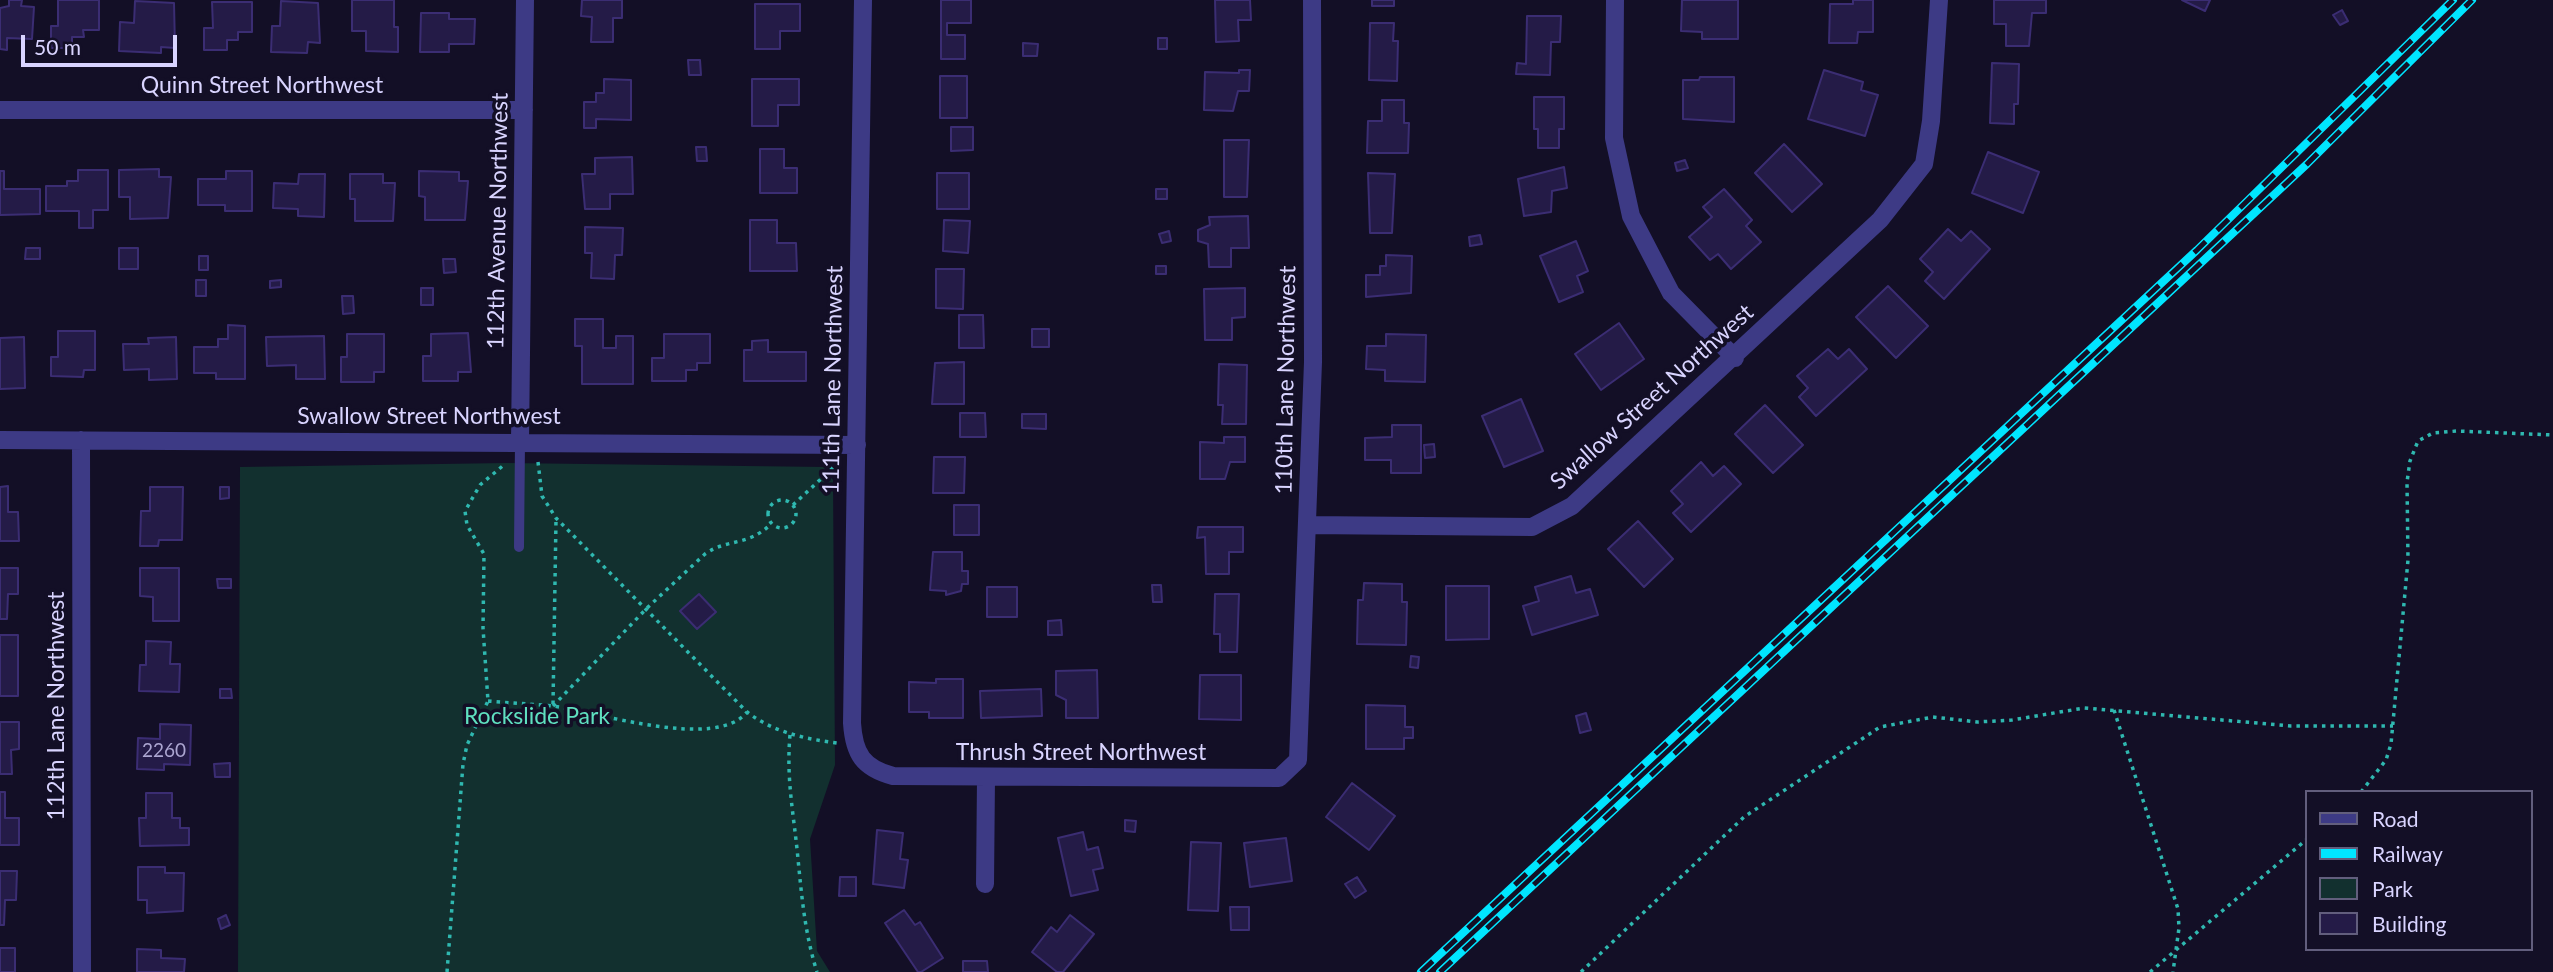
<!DOCTYPE html>
<html>
<head>
<meta charset="utf-8">
<style>
	body { margin:0 }
	#map { position:relative; width:2553px; height:972px; overflow:hidden; background:#130f26; font-family:Lato,sans-serif }
	canvas { display:block }
	.legend { position:absolute; left:2305px; top:790px; width:228px; height:161px; box-sizing:border-box; background:#130f26; border:2px solid #625e7d; margin:0; padding:9px 12px; list-style:none; font-size:21px; color:#d9d4ff }
	.legend li { display:flex; align-items:center; gap:14px; height:35px }
	.legend b { width:35px; border:2px solid #625e7d }
	.scale { position:absolute; left:21px; top:35px; width:156px; height:32px; box-sizing:border-box; border:4px solid #d9d4ff; border-top:0; padding-left:9px; font-size:21px; line-height:24px; white-space:nowrap; color:#d9d4ff; -webkit-text-stroke:5px #130f26; paint-order:stroke }
</style>
</head>
<body>
<div id="map">
<canvas width="2553" height="972"></canvas>
<ul class="legend">
<li><b style="height:9px;background:#3d3a85"></b>Road</li>
<li><b style="height:9px;background:#00e5ff"></b>Railway</li>
<li><b style="height:19px;background:#12302f"></b>Park</li>
<li><b style="height:19px;background:#241b47"></b>Building</li>
</ul>
<div class="scale">50 m</div>
</div>
<script>
const c = document.querySelector('canvas').getContext('2d');
c.lineJoin = 'round';
function fillPath(path, color) {
  c.fillStyle = color;
  c.fill(path, 'evenodd');
}
function strokePath(path, color, width, dash) {
  c.strokeStyle = color;
  c.lineWidth = width;
  c.lineCap = dash ? 'butt' : 'round';
  c.setLineDash(dash || []);
  c.stroke(path);
}
function drawText(font, color, halo, rows, align = 'center') {
  c.font = font + ' Lato,sans-serif';
  c.lineWidth = 7;
  c.setLineDash([]);
  c.textBaseline = 'middle';
  c.strokeStyle = halo;
  c.fillStyle = color;
  for (const [text, x, y, turn = 0] of rows) {
    c.save();
    c.translate(x, y);
    c.rotate((+turn || 0) * Math.PI / 180);
    c.textAlign = isNaN(turn) ? turn : align;
    if (halo) c.strokeText(text, 0, 0);
    c.fillText(text, 0, 0);
    c.restore();
  }
}
fillPath(new Path2D(`
	M507 463 825 467 833 480 835 765 810 839 817 951 830 972H238L240 467Z`), '#12302f');
const building = new Path2D(`
	M9 0H22L21 6 34 7 32 39 7 38V50L0 49V8L9 6Z
	M58 0H99V30H83L84 37H72V48H51V26H58Z
	M352 0H394V27H398V52L366 51V31H352Z
	M582 0H622V18H613V42H591L592 17 581 16Z
	M941 0H971V23H947V35H965V59H941Z
	M1215 0H1250L1251 20H1238L1239 41 1216 42Z
	M1372 0H1394V6H1372Z
	M1682 0H1738V39H1702V32L1681 31Z
	M1853 0H1873V32H1858L1857 43H1829L1830 4H1853Z
	M1994 0H2046V13H2032L2029 46H2006V24H1994Z
	M2182 0H2210L2205 11Z
	M135 1 174 3 175 48 161 47V53L119 51 120 22 134 23Z
	M281 1 318 3 320 43 308 42 307 53 271 52 272 26H280Z
	M212 2H252V32H238V40H227V50H204V28H213Z
	M755 4H800V31H780V49H755Z
	M2342 10 2348 21 2340 25 2333 15Z
	M421 13H449V19H475L474 44H449V52H420Z
	M1527 16H1561L1560 42H1551L1550 75 1516 74 1517 63 1526 64Z
	M1370 23H1394L1393 41H1398L1397 81 1369 80Z
	M1158 38H1167V49H1158Z
	M1023 43 1038 44 1037 56H1023Z
	M688 60H700L701 75H689Z
	M1992 63 2019 64 2018 104H2014V124L1990 123Z
	M1239 70H1250L1249 91H1238L1233 111 1204 110 1205 72 1239 73Z
	M1824 70 1863 82 1861 90 1878 95 1865 136 1808 119Z
	M940 76H967V118H940Z
	M1700 77H1734V122L1683 119V80H1699Z
	M604 79 631 80V120L596 119V128H584V102H596V93H604Z
	M752 79H799V105H778V126H752Z
	M1534 97H1564V129H1559V148H1538V129H1534Z
	M1382 100H1404V123H1409L1408 153H1367L1368 121H1382Z
	M951 127H973V150L951 151Z
	M1224 140H1249L1247 197H1224Z
	M1784 144 1822 184 1792 212 1755 173Z
	M696 147H706L707 161H697Z
	M760 149H784V168H797V193H760Z
	M1988 152 2039 172 2023 213 1972 193Z
	M632 157 633 194H610V209H585L582 174H595V158Z
	M1685 160 1688 168 1677 171 1675 163Z
	M1564 167 1567 188 1552 191 1551 212 1524 216 1518 179Z
	M159 169V177H171L168 218 130 219V197H119V170Z
	M78 170H108V210H93V228H79V211H46V186H67V181H78Z
	M0 171H4V189H40V214L0 215Z
	M226 171H252V211H225V205H198V179H226Z
	M419 171 459 172V181H468L465 220H425V197L419 196Z
	M937 173H969V209H937Z
	M1368 173 1395 174 1392 233H1370Z
	M299 174H325L324 217 298 216V209L273 208 274 183 298 184Z
	M350 174H383V183H395L393 221H355V199H350Z
	M1156 189H1167V199H1156Z
	M1724 189 1752 220 1746 226 1761 242 1731 269 1718 254 1710 260 1689 237 1712 217 1703 207Z
	M1248 216 1249 248H1231V267H1209L1208 244 1198 241V230L1210 225 1209 217Z
	M750 220H777V243H796L797 271H750Z
	M944 220 970 221 968 253 943 251Z
	M585 227 623 228 622 255H615L614 279 591 278 592 253H585Z
	M1948 229 1961 241 1971 231 1990 249 1944 299 1925 281 1933 272 1920 259Z
	M1169 231 1171 241 1162 243 1159 234Z
	M1480 235 1482 244 1470 246 1469 237Z
	M1576 241 1588 271 1577 276 1583 292 1559 302 1540 256Z
	M26 248H40V259H25Z
	M119 248H138V269H119Z
	M1386 255 1412 256 1411 293 1366 297V275H1380V266H1386Z
	M199 256H208V270H199Z
	M443 259H455L456 272 444 273Z
	M1156 266H1166V274H1156Z
	M936 269H964L963 309 936 308Z
	M196 280H206V296H196Z
	M281 280V287L270 288V281Z
	M1888 286 1928 326 1896 358 1856 317Z
	M421 288H433V305H421Z
	M1245 288V317L1232 318V340H1205L1204 289Z
	M342 296H353L354 313 343 314Z
	M959 315H983L984 348H959Z
	M575 319H603V348H616V336H633V384H582V346H575Z
	M1619 323 1644 359 1601 390 1575 354Z
	M228 325 245 326V379H216V373H194V347H218V339H228Z
	M1032 329H1049V347H1032Z
	M58 331H95V370H84L83 377 51 376V357H58Z
	M468 333 471 372H458V381H423V356H431V334Z
	M347 334H384V372H374V382H341V357H347Z
	M664 334H710V363H697V370H686V381H652V358H664Z
	M1386 334 1426 335 1425 382 1385 381V370L1366 369 1367 346H1386Z
	M324 336 325 379H296V365L267 366 266 337Z
	M24 337 25 388 0 389V338Z
	M176 337 177 379 149 380V369L124 370 123 344H149L148 338Z
	M768 340V352H806V381H744V350H752V341Z
	M1828 349 1838 359 1849 349 1867 369 1816 416 1799 397 1808 388 1797 376Z
	M964 362V404H932L935 363Z
	M1219 364 1247 365 1246 424H1222L1223 405H1218Z
	M1521 399 1543 451 1504 467 1482 416Z
	M1765 405 1803 445 1773 473 1735 434Z
	M960 413H985L986 437H960Z
	M1022 414H1046V429L1022 428Z
	M1392 425H1421V473H1391V460H1365V438L1392 437Z
	M1224 437H1245V462H1230L1225 479H1200V442L1224 443Z
	M1434 444 1435 457 1425 458 1424 445Z
	M934 457H965L964 493H933Z
	M1701 462 1713 476 1724 466 1741 484 1691 532 1673 513 1683 504 1671 491Z
	M8 486V512H18L19 541H0V487Z
	M150 487H183L182 540H159L158 546H140L141 511H150Z
	M220 487H229V498L220 499Z
	M954 505H979V535H954Z
	M1638 521 1673 559 1644 587 1608 549Z
	M1198 527H1243V552H1229V574H1206L1205 537 1197 538Z
	M933 552H962V571H968V584H962L961 591 946 595V591L930 590Z
	M0 568H18V594H8L7 619H0Z
	M140 568H179V621H153V597L140 596Z
	M1571 576 1576 593 1590 589 1598 615 1532 635 1523 606 1539 601 1535 587Z
	M217 579H231V588H218Z
	M1364 583 1402 584V602H1407L1406 645 1357 644 1358 600H1363Z
	M1152 585H1161L1162 602H1153Z
	M1446 586H1489V639L1446 640Z
	M987 587H1017V617H987Z
	M699 594 716 612 697 629 680 611Z
	M1215 594H1239L1237 652H1220V634H1214Z
	M1061 620 1062 635H1048V621Z
	M0 635H18V696H0Z
	M146 641 171 642 170 664H180L179 692 139 691 140 665H146Z
	M1411 656 1419 657 1418 668 1410 667Z
	M1097 670 1098 718H1066V700L1056 695V671Z
	M1200 675H1241V720L1199 719Z
	M936 679H963V718H929V712H909V682L936 683Z
	M220 689H231L232 698H220Z
	M1041 689 1042 716 981 718 980 691Z
	M1366 705 1405 706V727H1413V738H1404V749H1366Z
	M1586 713 1591 730 1580 733 1576 716Z
	M0 722H19V749L11 750 12 774H0Z
	M160 724 191 725 190 765 164 764V770L137 769 138 738 160 739Z
	M230 763V777H215L214 764Z
	M1352 783 1395 816 1369 850 1326 817Z
	M0 792H5V818H19V845H0Z
	M146 793H172V818H180V828H189V845L140 846 139 818H146Z
	M1125 820 1136 821 1135 832 1125 831Z
	M877 830 903 833 900 859 908 860 904 888 873 884Z
	M1083 832 1087 850 1098 847 1103 868 1093 870 1098 890 1071 896 1058 838Z
	M1286 838 1292 881 1250 887 1244 843Z
	M1191 842 1221 843 1218 911 1188 910Z
	M138 867H165V873H184L183 911 147 913V900H138Z
	M0 871H17L16 900H5L4 925H0Z
	M840 877H856V896H839Z
	M1357 877 1366 891 1355 898 1345 884Z
	M1230 907H1249V930H1231Z
	M904 910 915 925 920 922 943 958 921 972H918L885 923Z
	M226 915 230 925 221 929 218 919Z
	M1070 915 1094 934 1063 972H1057L1032 952 1051 927 1057 932Z
	M0 948H15V972H0Z
	M137 949 161 950V958L185 959 184 972H137Z
	M963 961H987L988 972H963Z`);
fillPath(building, '#241b47');
strokePath(building, '#3b2d73', 2);
strokePath(new Path2D(`
	M538 462 542 496 556 518 747 712C773 732 805 739 837 743
	M768 514a14 14 0 1 1 28 0a14 14 0 1 1-28 0Z
	M793 505 838 463
	M488 701C510 703 531 704 553 706 597 712 716 751 747 712
	M553 704 556 520
	M553 706 647 608 705 554C728 538 747 547 771 524
	M2114 710 2178 909 2179 928 2173 972
	M790 735C786 780 794 815 798 859 802 899 805 934 817 972
	M2361 792 2386 760 2391 744 2408 560 2407 482 2410 461 2418 441 2433 433 2457 431 2553 435
	M447 972 463 764 467 745 488 701 483 628 484 554 467 525 465 511 480 485 505 464
	M1581 972 1744 817 1880 727 1933 717 1977 722 2012 720 2084 708 2291 726H2393
	M2150 972 2306 840`), '#2fb8b0', 3.5, [3.5, 5]);
strokePath(new Path2D(`
	M519 547 520 442`), '#3d3a85', 10);
strokePath(new Path2D(`
	M863 0 852 723C854 754 863 768 893 776L1279 778 1298 760 1313 362 1312 0
	M1615 0 1614 138 1631 216 1671 293 1735 358
	M0 110H524
	M0 440 857 445
	M81 440 82 972
	M520 442 525 0
	M1307 525 1532 527 1572 506 1880 220 1924 164 1931 121 1939 0
	M985 884 986 778`), '#3d3a85', 18);
const rail = new Path2D(`
	M1421 972 2197 250 2453 0
	M1440 972 2307 164 2472 0`);
strokePath(rail, '#00e5ff', 8);
strokePath(rail, '#130f26', 5, [16]);
drawText('19px', '#aca6d1', null, [
	["2260",164,751]
]);
drawText('23px', '#d9d4ff', '#130f26', [
	["Quinn Street Northwest",262,86],
	["112th Avenue Northwest",498,221,-89],
	["111th Lane Northwest",833,380,-89],
	["110th Lane Northwest",1286,380,-89],
	["Swallow Street Northwest",1652,397,-42],
	["Swallow Street Northwest",429,417],
	["112th Lane Northwest",57,706,-90],
	["Thrush Street Northwest",1081,753]
]);
drawText('23px', '#5fe0c0', '#130f26', [
	["Rockslide Park",537,717]
]);
</script>
</body>
</html>
